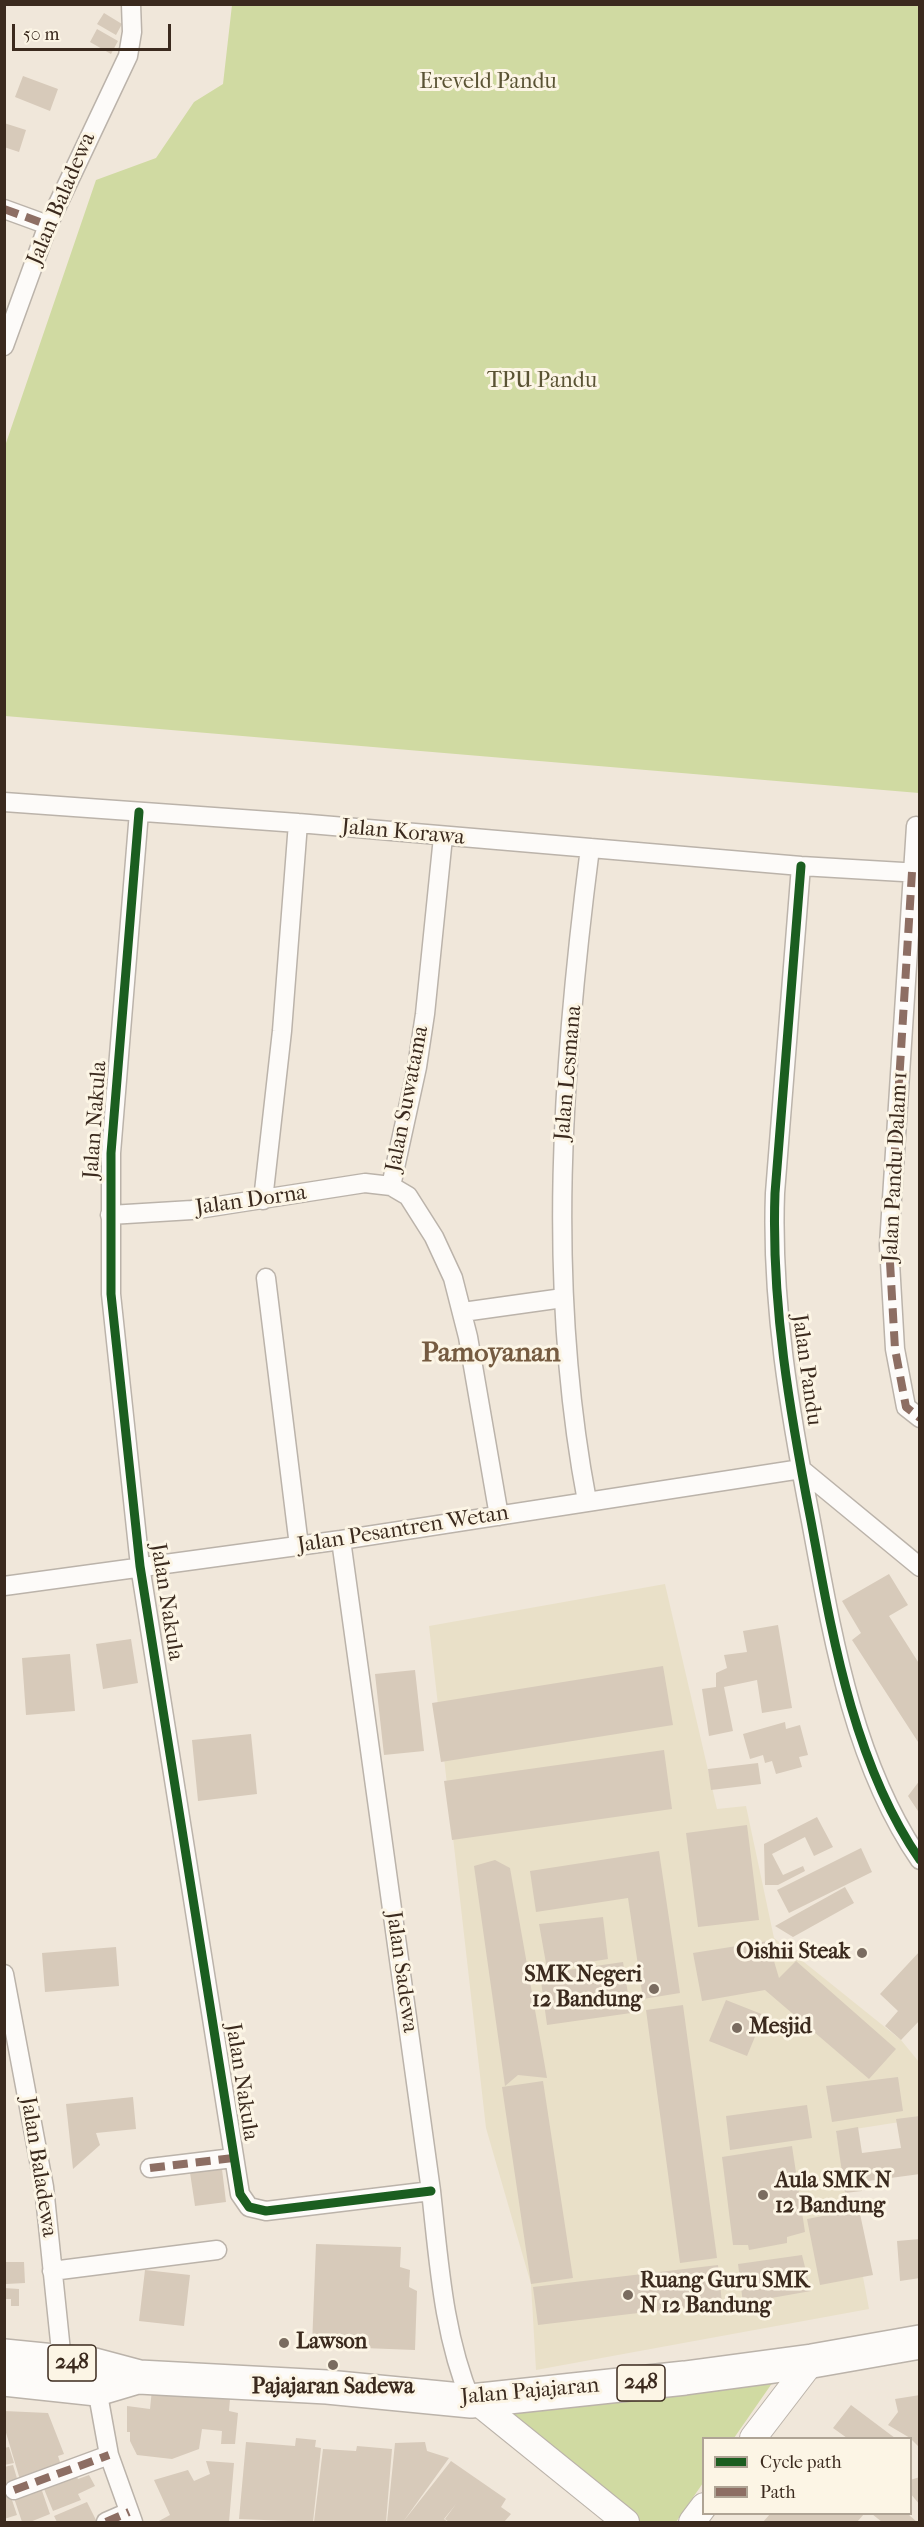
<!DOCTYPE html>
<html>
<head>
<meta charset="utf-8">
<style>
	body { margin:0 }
	#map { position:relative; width:924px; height:2527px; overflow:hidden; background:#f0e7da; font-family:"IM FELL French Canon",serif }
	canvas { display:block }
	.frame { position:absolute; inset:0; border:6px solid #3b2a1e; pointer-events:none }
	.legend { position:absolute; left:702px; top:2437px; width:210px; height:78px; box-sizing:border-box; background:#fcf5e5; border:2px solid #afa495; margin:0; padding:8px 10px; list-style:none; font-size:18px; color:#3b2a1e }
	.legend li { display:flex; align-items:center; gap:12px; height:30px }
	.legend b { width:30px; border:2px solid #afa495 }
	.scale { position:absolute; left:12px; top:24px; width:159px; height:27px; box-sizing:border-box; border:3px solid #3b2a1e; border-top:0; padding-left:8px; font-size:18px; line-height:21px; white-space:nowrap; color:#3b2a1e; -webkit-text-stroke:4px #fcf5e5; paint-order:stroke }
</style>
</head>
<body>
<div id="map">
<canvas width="924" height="2527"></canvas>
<div class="frame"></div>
<ul class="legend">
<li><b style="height:8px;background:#1b5e20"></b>Cycle path</li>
<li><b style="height:8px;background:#8d6e63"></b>Path</li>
</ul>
<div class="scale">50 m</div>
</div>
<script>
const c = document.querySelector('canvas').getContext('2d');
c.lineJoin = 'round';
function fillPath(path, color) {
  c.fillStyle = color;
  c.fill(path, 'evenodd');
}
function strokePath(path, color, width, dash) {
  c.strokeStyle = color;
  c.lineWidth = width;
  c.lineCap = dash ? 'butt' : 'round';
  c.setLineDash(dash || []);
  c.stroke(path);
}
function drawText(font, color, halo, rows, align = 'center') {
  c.font = font + ' "IM FELL French Canon",serif';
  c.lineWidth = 6;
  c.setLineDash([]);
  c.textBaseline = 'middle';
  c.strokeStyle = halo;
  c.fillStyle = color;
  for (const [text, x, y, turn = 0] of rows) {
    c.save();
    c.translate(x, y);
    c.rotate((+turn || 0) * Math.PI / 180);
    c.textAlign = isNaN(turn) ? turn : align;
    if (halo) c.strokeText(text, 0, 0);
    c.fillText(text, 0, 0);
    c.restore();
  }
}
fillPath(new Path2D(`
	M665 1584 717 1809 746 1806 774 1938 901 2040 919 2062V2119L836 2132 869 2309 536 2370 531 2284 486 2128 429 1626Z`), '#e9e0c8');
fillPath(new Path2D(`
	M232 5H919V793L5 716V446L96 180 156 158 194 102 223 84Z
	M775 2379 734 2438H704L703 2483 676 2522H638L495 2412Z`), '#d0daa2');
fillPath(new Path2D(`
	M104 13 122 24 116 35 97 24Z
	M97 29 118 41 111 54 90 42Z
	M23 76 58 89 50 111 15 97Z
	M4 123 26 130 19 152 4 147Z
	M889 1574 908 1605 889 1616 920 1665V1745L852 1640 861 1633 842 1601Z
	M778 1625 792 1708 762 1713 757 1680 724 1687 733 1731 709 1736 702 1689 716 1687V1673L727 1668 724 1655 747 1652 743 1631Z
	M131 1639 138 1683 103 1689 96 1644Z
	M70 1654 75 1711 26 1715 22 1658Z
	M663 1666 673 1725 441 1762 432 1703Z
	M415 1670 424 1751 384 1755 375 1674Z
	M785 1722 786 1729 800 1725 808 1755 799 1757 802 1767 776 1774 772 1761 765 1763 763 1755 750 1759 743 1734Z
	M251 1734 257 1794 198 1801 192 1740Z
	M664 1750 672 1809 452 1840 444 1781Z
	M758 1763 761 1784 711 1790 708 1769Z
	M920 1780V1814L908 1796Z
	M817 1817 833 1847 814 1856 805 1837 772 1854 783 1875 803 1866 805 1871 778 1885H765L764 1844Z
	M747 1825 759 1920 698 1927 686 1833Z
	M861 1848 872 1872 789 1913 777 1890Z
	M659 1851 680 1993 643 1999 628 1898 536 1912 530 1871Z
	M495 1860 510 1868 547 2078 518 2075 505 2086 474 1866Z
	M845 1887 854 1903 793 1937 775 1926Z
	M603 1917 608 1959 547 1969 539 1924Z
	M768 1941 779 1978 796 1961 896 2049 869 2079 765 1990 702 2001 693 1953Z
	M116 1947 119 1986 45 1992 42 1953Z
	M920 1951V2020L901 2040 885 2026 898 2011 880 1994Z
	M623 1962 631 2013 547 2025 540 1974Z
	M726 2000 764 2015 747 2056 709 2041Z
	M683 2005 717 2258 680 2263 646 2010Z
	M898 2077 903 2111 832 2122 826 2086Z
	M543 2081 573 2278 531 2284 502 2087Z
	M133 2097 136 2129 96 2133 100 2145 73 2169 66 2104Z
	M807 2105 812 2138 730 2150 726 2116Z
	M920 2116V2174L861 2182 862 2191 845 2193 836 2131 858 2127 862 2153 901 2148 896 2119Z
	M792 2146 805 2232 787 2237V2243L749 2250 748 2245H733L722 2157Z
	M221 2161 226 2202 195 2206 189 2166Z
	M859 2209 873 2275 820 2285 807 2219Z
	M920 2239V2278L900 2281 897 2241Z
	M316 2244 401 2247 400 2267 410 2270 409 2287 417 2291 415 2350 312 2346Z
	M802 2255 811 2291 743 2303 738 2264Z
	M5 2262H24L25 2283 6 2284Z
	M718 2265 722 2303 538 2325 533 2287Z
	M145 2270 190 2275 184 2326 139 2321Z
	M4 2288 19 2289V2306H11V2299H4Z
	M152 2389 230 2399 229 2411 238 2413 235 2444H221L222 2431 202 2429 199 2449 172 2459 137 2455 130 2441V2432H127V2406L150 2409Z
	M920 2395V2448L910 2438 888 2425 898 2412 895 2399Z
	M851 2405 895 2438H847L833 2428Z
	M4 2411 48 2413 64 2454 58 2456 62 2468 21 2483 4 2426Z
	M296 2438 316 2440 315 2447 321 2448 313 2522 239 2519 246 2442 295 2446Z
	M425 2442 427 2451 449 2458 403 2522H387L395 2443Z
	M357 2446 392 2449 386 2522H314L323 2449 356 2451Z
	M9 2447 14 2463 4 2465V2448Z
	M206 2461 234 2463 229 2522H157L170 2515 154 2480 188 2470 194 2481 210 2474Z
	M451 2461 506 2499 501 2507 511 2514 504 2522H449L445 2519 456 2504 444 2519 448 2522H403Z
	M13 2465 19 2485 4 2489V2467Z
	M74 2471 78 2479 89 2475 95 2486 78 2494 81 2500 53 2511 42 2484Z
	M920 2477V2505L910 2493V2480Z
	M40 2485 50 2514 30 2522H22L13 2495Z
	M9 2491 17 2515 4 2519V2492Z
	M87 2502 97 2522H57L54 2516Z
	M770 2514H864L857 2522H763Z
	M872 2514H908L917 2522H882Z`), '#d7caba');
const street = new Path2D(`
	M4 209 48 225
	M4 346 48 225 128 56 132 32 131 4
	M4 802 298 823 801 866 920 873
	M139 812 111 1153V1294L140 1566 240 2194 249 2207 266 2211 431 2191
	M916 826 889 1245 895 1349 906 1407 920 1418
	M801 866 775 1193C771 1304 790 1413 811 1521 832 1634 853 1763 920 1860
	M391 1186 417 1067 425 1014 443 837
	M263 1200 282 1031 298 823
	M110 1215 192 1210 365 1183 391 1186 408 1196 434 1237 453 1278 468 1337 499 1516
	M266 1278 299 1546
	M463 1312 563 1298
	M801 1469 920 1567
	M587 1501C546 1285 562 1065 590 848
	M341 1540 431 2191C439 2262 443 2334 471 2401
	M4 1586 341 1540 801 1469
	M4 1974 44 2187 62 2361
	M150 2168 233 2158
	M52 2271 217 2250
	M97 2389 109 2455 133 2522
	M14 2490 109 2455
	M106 2522 129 2512`);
const secondary = new Path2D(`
	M471 2401 480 2404 626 2522
	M753 2438 812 2361
	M692 2522 704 2506`);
const highway = new Path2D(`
	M4 2356 94 2365 139 2377 327 2387 471 2401 685 2378 812 2361 920 2342
	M4 2379 97 2389 134 2378`);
strokePath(street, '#bbb3aa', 21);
strokePath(secondary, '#bbb3aa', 28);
strokePath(highway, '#bbb3aa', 36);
strokePath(street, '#fdfbf9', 18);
strokePath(secondary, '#fdfbf9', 26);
strokePath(highway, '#fdfbf9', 33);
strokePath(new Path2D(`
	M4 209 48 225
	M912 872 889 1245 895 1349 906 1407 920 1418
	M150 2168 233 2158
	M14 2490 109 2455
	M106 2522 129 2512`), '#8d6e63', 8, [15, 8]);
strokePath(new Path2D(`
	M139 812 111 1153V1294L140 1566 240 2194 249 2207 266 2211 431 2191
	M801 866 775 1193C771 1304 790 1413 811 1521 832 1634 853 1763 920 1860`), '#1b5e20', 9);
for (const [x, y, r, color] of [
	[862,1953,6,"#7a6c60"],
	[654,1989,6,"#7a6c60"],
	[737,2028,6,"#7a6c60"],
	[763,2195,6,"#7a6c60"],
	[628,2295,6,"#7a6c60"],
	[284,2343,6,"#7a6c60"],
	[333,2365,6,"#7a6c60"]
]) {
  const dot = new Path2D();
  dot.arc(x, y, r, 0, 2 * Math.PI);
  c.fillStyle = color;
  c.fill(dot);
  strokePath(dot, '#fcf5e5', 2);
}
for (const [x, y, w] of [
	[72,2363,48],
	[641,2383,48]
]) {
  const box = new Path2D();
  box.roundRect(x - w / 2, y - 18, w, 36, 4.5);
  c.fillStyle = '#fcf5e5';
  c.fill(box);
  strokePath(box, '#3b2a1e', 1.5);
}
drawText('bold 21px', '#3b2a1e', null, [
	["248",72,2363],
	["248",641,2383]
]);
drawText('22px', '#5a5334', '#fcf5e5', [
	["Ereveld Pandu",488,83],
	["TPU Pandu",542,382]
]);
drawText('22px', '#3b2a1e', '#fcf5e5', [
	["Jalan Baladewa",62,199,-67],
	["Jalan Korawa",403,833,5],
	["Jalan Lesmana",569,1073,-85],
	["Jalan Suwatama",408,1099,-79],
	["Jalan Nakula",96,1120,-86],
	["Jalan Pandu Dalam 1",896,1167,-87],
	["Jalan Dorna",251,1201,-8],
	["Jalan Pandu",806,1370,82],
	["Jalan Pesantren Wetan",403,1530,-9],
	["Jalan Nakula",166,1602,81],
	["Jalan Sadewa",401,1972,82],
	["Jalan Nakula",241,2082,81],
	["Jalan Baladewa",38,2167,81],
	["Jalan Pajajaran",530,2392,-5]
]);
drawText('bold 22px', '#3b2a1e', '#fcf5e5', [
	["Oishii Steak",850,1953,"right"],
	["SMK Negeri",642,1976,"right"],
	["12 Bandung",642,2001,"right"],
	["Mesjid",749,2028],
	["Aula SMK N",775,2182],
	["12 Bandung",775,2207],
	["Ruang Guru SMK",640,2282],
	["N 12 Bandung",640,2307],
	["Lawson",296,2343],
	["Pajajaran Sadewa",333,2388,"center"]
], 'left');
drawText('bold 28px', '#755b41', '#fcf5e5', [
	["Pamoyanan",491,1354]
]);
</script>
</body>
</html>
